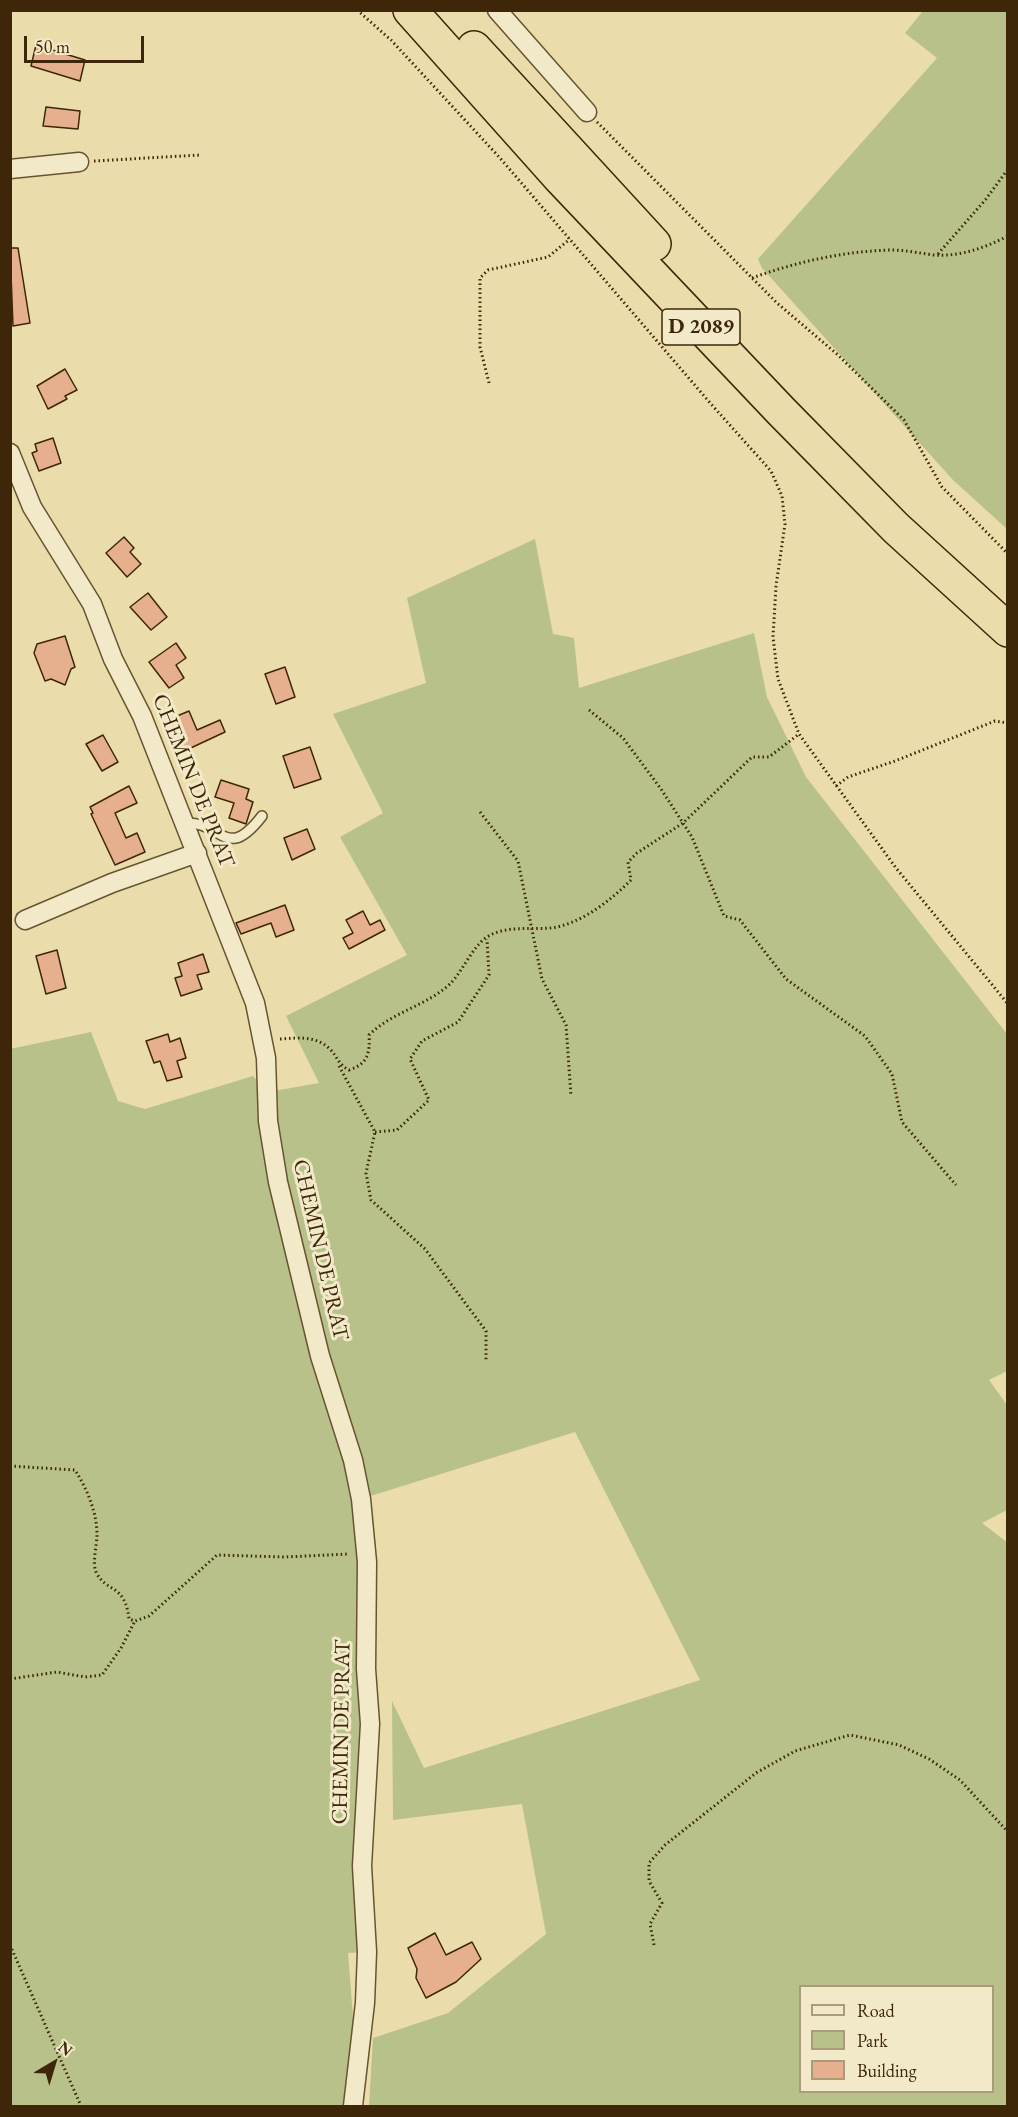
<!DOCTYPE html>
<html>
<head>
<meta charset="utf-8">
<style>
	body { margin:0 }
	#map { position:relative; width:1018px; height:2117px; overflow:hidden; background:#ebddab; font-family:"EB Garamond",serif }
	canvas { display:block }
	.frame { position:absolute; inset:0; border:12px solid #3d2708; pointer-events:none }
	.legend { position:absolute; left:799px; top:1985px; width:195px; height:108px; box-sizing:border-box; background:#f2e9c8; border:2px solid #aa9b7b; margin:0; padding:8px 10px; list-style:none; font-size:18px; color:#3d2708 }
	.legend li { display:flex; align-items:center; gap:12px; height:30px }
	.legend b { width:30px; border:2px solid #aa9b7b }
	.north { position:absolute; left:24px; top:2033px; width:60px; height:60px; -webkit-text-stroke:4px #f2e9c8; paint-order:stroke; rotate:38deg; font-size:16px; font-weight:700; line-height:24px; text-align:center; color:#3d2708 }
	.north::after { content:''; display:block; margin:auto; width:21px; height:27px; background:#3d2708; clip-path:polygon(50% 0,100% 100%,50% 72%,0 100%) }
	.scale { position:absolute; left:24px; top:36px; width:120px; height:27px; box-sizing:border-box; border:3px solid #3d2708; border-top:0; padding-left:8px; font-size:18px; line-height:21px; white-space:nowrap; color:#3d2708; -webkit-text-stroke:4px #f2e9c8; paint-order:stroke }
</style>
</head>
<body>
<div id="map">
<canvas width="1018" height="2117"></canvas>
<div class="frame"></div>
<ul class="legend">
<li><b style="height:8px;background:#f2e9c8"></b>Road</li>
<li><b style="height:16px;background:#b7c189"></b>Park</li>
<li><b style="height:16px;background:#e6af8e"></b>Building</li>
</ul>
<div class="north">N</div>
<div class="scale">50 m</div>
</div>
<script>
const c = document.querySelector('canvas').getContext('2d');
c.lineJoin = 'round';
function fillPath(path, color) {
  c.fillStyle = color;
  c.fill(path, 'evenodd');
}
function strokePath(path, color, width, dash) {
  c.strokeStyle = color;
  c.lineWidth = width;
  c.lineCap = dash ? 'butt' : 'round';
  c.setLineDash(dash || []);
  c.stroke(path);
}
function drawText(font, color, halo, rows, align = 'center') {
  c.font = font + ' "EB Garamond",serif';
  c.lineWidth = 6;
  c.setLineDash([]);
  c.textBaseline = 'middle';
  c.strokeStyle = halo;
  c.fillStyle = color;
  for (const [text, x, y, turn = 0] of rows) {
    c.save();
    c.translate(x, y);
    c.rotate((+turn || 0) * Math.PI / 180);
    c.textAlign = isNaN(turn) ? turn : align;
    if (halo) c.strokeText(text, 0, 0);
    c.fillText(text, 0, 0);
    c.restore();
  }
}
fillPath(new Path2D(`
	M923 11H1007V529L953 480 762 268 758 259 937 58 905 33Z
	M535 539 553 634 574 638 579 688 754 633 767 697 806 777 1007 1034V1371L989 1380 1007 1405V1510L982 1523 1008 1543 1007 2106H369L373 2038 448 2013 546 1934 522 1804 393 1820 392 1701 424 1768 700 1680 575 1432 361 1499 367 1952 348 1953 360 2106H11L10 1049 91 1032 118 1101 145 1109 253 1076 268 1092 319 1083 286 1016 407 955 340 837 383 813 333 714 426 683 407 598ZM800 1986H992V2092H800Z`), '#b7c189');
const building = new Path2D(`
	M36 45 85 60 80 81 31 66Z
	M46 107 80 111 78 129 43 126Z
	M10 248H18L30 323 13 326Z
	M65 369 77 390 65 396 67 399 48 409 37 386Z
	M53 438 61 463 39 471 32 453 37 451 35 444Z
	M124 537 134 548 130 552 141 564 127 577 106 553Z
	M148 593 167 617 151 630 130 607Z
	M65 636 75 667 71 669 65 685 51 679 45 681 34 653 37 644Z
	M176 643 186 658 176 665 184 678 169 688 149 662Z
	M285 667 295 697 276 704 265 674Z
	M189 711 197 730 220 720 225 732 180 753 175 741 179 739 170 719Z
	M103 735 118 762 102 771 86 744Z
	M310 747 321 779 294 788 283 756Z
	M221 780 249 789 246 799 253 802 246 824 229 818 234 803 215 797Z
	M129 786 137 803 115 813 126 838 137 833 145 852 115 865 91 814 93 813 90 807Z
	M307 829 315 849 292 860 284 838Z
	M285 905 294 930 276 937 271 923 241 934 236 923Z
	M363 911 370 925 380 920 385 930 349 949 343 938 353 933 346 920Z
	M57 950 66 988 46 994 36 956Z
	M203 954 209 972 197 975 202 989 181 996 175 978 182 976 178 963Z
	M168 1034 170 1042 180 1038 186 1058 177 1061 182 1077 167 1081 160 1061 154 1063 146 1041Z
	M435 1933 446 1955 472 1942 481 1959 456 1982 426 1998 416 1978 417 1969 408 1948Z`);
fillPath(building, '#e6af8e');
strokePath(building, '#3d2708', 1.5);
const lane = new Path2D(`
	M185 823C222 821 226 863 262 816`);
const street = new Path2D(`
	M497 10 587 112
	M10 169 79 162
	M10 453 32 507 92 604 113 659 142 716 255 1003 266 1058 268 1121 278 1182 320 1356 353 1460 361 1499 367 1562 366 1669 370 1724 362 1866 367 1952 365 2003 353 2106
	M25 920 112 883 197 853`);
const highway = new Path2D(`
	M410 10 560 178 781 411 896 528 1008 630
	M474 48 654 244`);
strokePath(lane, '#685431', 12);
strokePath(street, '#685431', 21);
strokePath(highway, '#3d2708', 36);
strokePath(new Path2D(`
	M357 10 391 40 500 158 711 404 771 471 782 496 785 524 776 586 773 637 778 679 799 734 896 868 1008 1004
	M597 122 777 303 838 355 904 420 942 487 1008 554
	M94 161 200 155
	M938 254 986 199 1008 169
	M752 278C796 262 844 251 892 250 905 250 919 253 933 255 960 257 984 248 1008 236
	M489 383 480 347V278L488 270 548 257 570 239
	M589 710 623 738 661 789 692 837 724 916 740 920 786 979 865 1036 892 1074 902 1122 956 1185
	M836 786 848 777 895 761 995 721 1008 723
	M480 812 518 861 542 979 566 1025 571 1096
	M280 1039C298 1038 315 1035 330 1049 338 1058 338 1064 349 1070 368 1064 370 1053 369 1035 392 1012 426 1006 450 984 463 971 472 947 487 937 506 925 529 930 550 928 580 925 611 900 631 880L628 862 637 853 683 823 752 757H769L799 734
	M339 1066 375 1132 366 1173 371 1200 425 1249 486 1331V1361
	M375 1132 397 1130 429 1100 410 1059 422 1041 458 1022 489 975 487 939
	M10 1466 75 1470C87 1489 97 1512 97 1535 97 1545 92 1562 96 1572 106 1593 125 1583 129 1619L135 1621 149 1616 217 1555 284 1557 349 1554
	M10 1679 57 1672 85 1677 102 1675 121 1648 135 1621
	M10 1945 81 2106
	M654 1945 650 1924 662 1903 649 1881V1863L665 1845 756 1773 795 1751 850 1735 899 1745 929 1759 960 1780 1008 1832`), '#3d2708', 3, [1.5, 3]);
strokePath(lane, '#f2e9c8', 9);
strokePath(street, '#f2e9c8', 18);
strokePath(highway, '#ebddab', 33);
for (const [x, y, w] of [
	[701,327,78]
]) {
  const box = new Path2D();
  box.roundRect(x - w / 2, y - 18, w, 36, 4.5);
  c.fillStyle = '#f2e9c8';
  c.fill(box);
  strokePath(box, '#3d2708', 1.5);
}
drawText('bold 21px', '#3d2708', null, [
	["D 2089",701,327]
]);
drawText('22px', '#3d2708', '#f2e9c8', [
	["CHEMIN DE PRAT",193,781,68],
	["CHEMIN DE PRAT",320,1250,77],
	["CHEMIN DE PRAT",342,1732,-89]
]);
</script>
</body>
</html>
